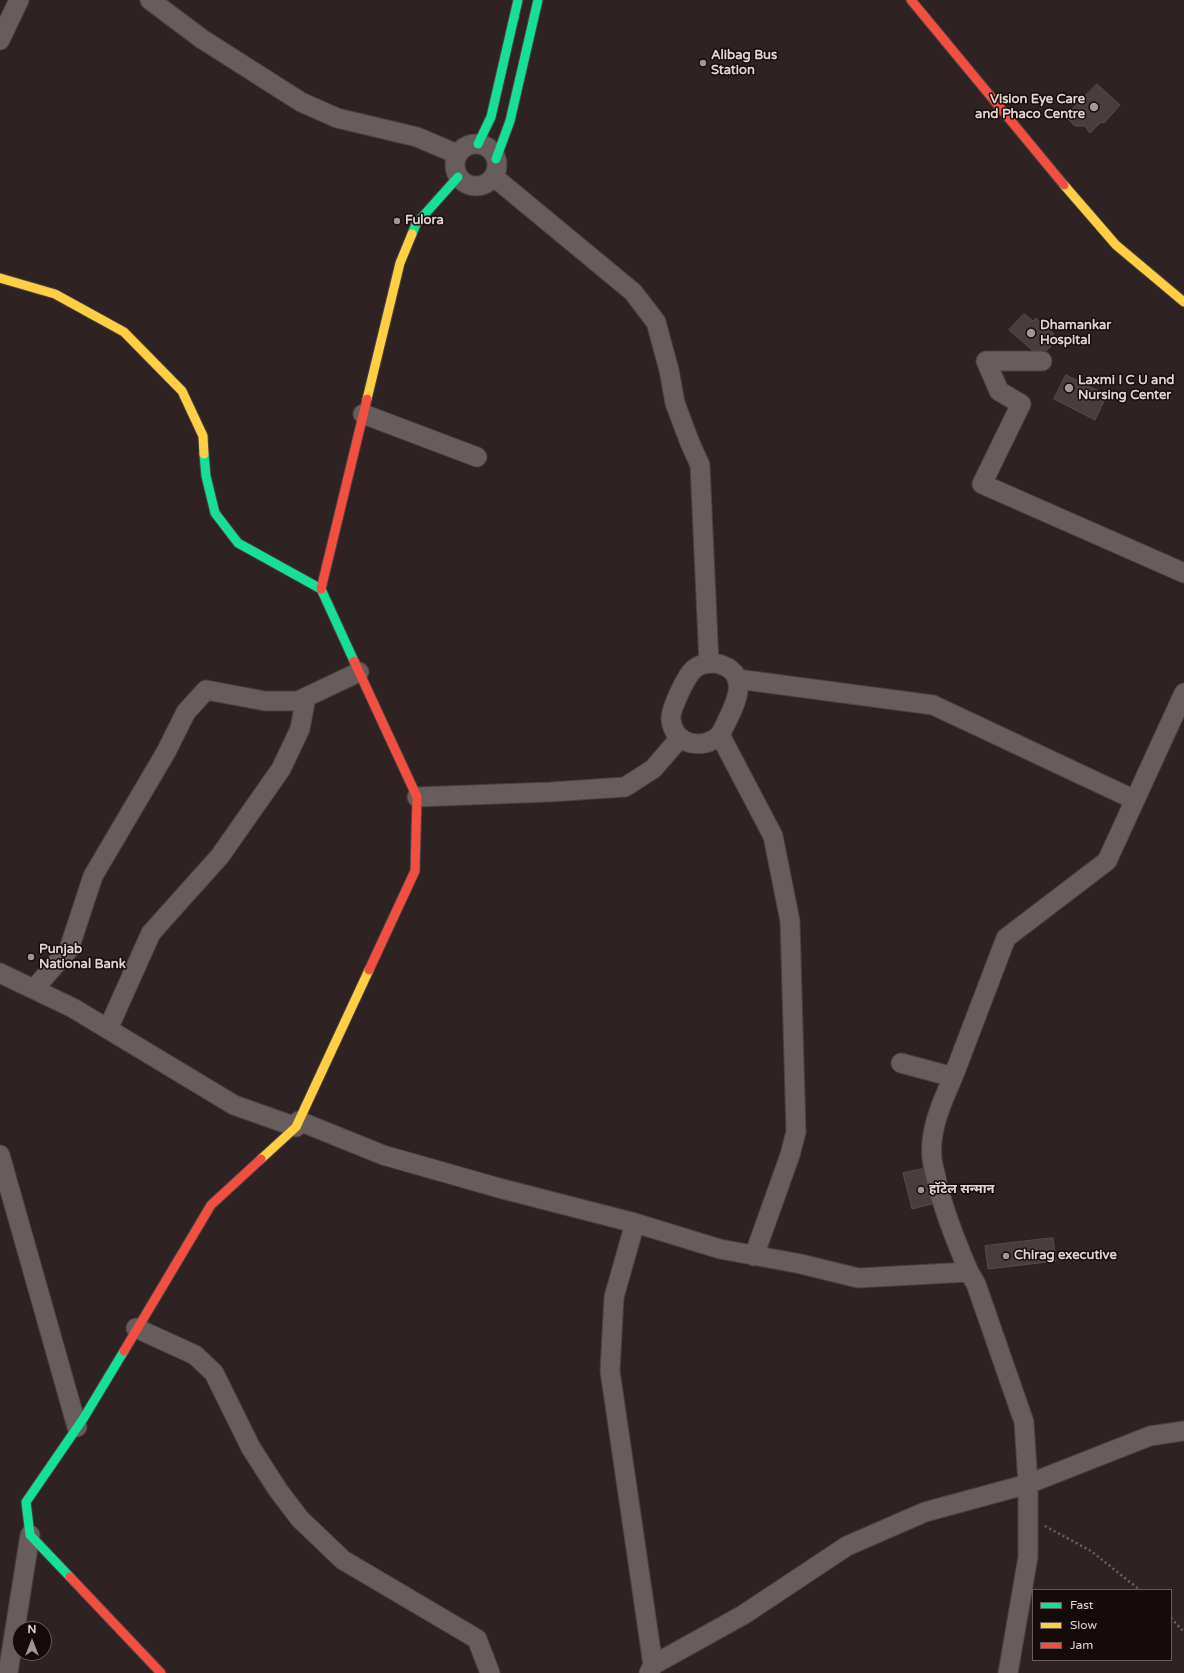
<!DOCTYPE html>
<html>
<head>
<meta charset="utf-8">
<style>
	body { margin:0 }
	#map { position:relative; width:1184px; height:1673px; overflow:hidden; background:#2e2322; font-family:"Varela Round",sans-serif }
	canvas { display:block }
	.legend { position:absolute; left:1032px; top:1589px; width:140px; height:72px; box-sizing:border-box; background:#150b0b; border:1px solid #675b5b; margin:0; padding:5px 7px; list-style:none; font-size:12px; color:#e3d4d2 }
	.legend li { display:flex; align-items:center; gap:8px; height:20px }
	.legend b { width:20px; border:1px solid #675b5b }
	.north { position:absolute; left:12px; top:1621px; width:40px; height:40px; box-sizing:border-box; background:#150b0b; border:1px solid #675b5b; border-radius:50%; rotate:0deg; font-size:11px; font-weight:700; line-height:16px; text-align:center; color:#e3d4d2 }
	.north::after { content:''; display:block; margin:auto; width:14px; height:18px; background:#a49694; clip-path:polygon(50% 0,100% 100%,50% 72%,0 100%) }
</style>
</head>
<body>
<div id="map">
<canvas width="1184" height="1673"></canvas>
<ul class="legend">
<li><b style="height:5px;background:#16e098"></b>Fast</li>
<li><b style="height:5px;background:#ffcf43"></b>Slow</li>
<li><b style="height:5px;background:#f24e42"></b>Jam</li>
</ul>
<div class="north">N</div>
</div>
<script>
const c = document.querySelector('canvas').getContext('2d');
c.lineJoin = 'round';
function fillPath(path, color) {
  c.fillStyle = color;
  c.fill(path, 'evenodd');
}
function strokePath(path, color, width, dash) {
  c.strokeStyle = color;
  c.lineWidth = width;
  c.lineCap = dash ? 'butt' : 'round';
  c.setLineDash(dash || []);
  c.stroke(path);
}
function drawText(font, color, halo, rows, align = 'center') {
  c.font = font + ' "Varela Round","Noto Sans Devanagari",sans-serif';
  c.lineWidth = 3;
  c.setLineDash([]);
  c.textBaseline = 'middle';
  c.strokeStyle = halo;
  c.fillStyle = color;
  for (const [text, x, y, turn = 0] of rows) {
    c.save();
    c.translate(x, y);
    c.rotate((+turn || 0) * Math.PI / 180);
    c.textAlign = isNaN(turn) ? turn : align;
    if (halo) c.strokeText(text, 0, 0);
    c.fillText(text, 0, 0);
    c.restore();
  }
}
const building = new Path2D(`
	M1097 84 1120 105 1104 123 1101 122 1090 133 1085 126H1075L1065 116Z
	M1024 314 1033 321 1036 318 1054 334 1053 336 1057 339 1046 351 1032 350 1009 330Z
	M1066 375 1107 395 1095 420 1054 399Z
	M923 1169 932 1204 912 1209 903 1173Z
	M1053 1238 1056 1261 988 1269 985 1246Z`);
fillPath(building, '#473e3d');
strokePath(building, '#564c4b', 1);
const street = new Path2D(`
	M150 0 202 39 301 102 337 118 417 137 457 154
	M0 40 19 0
	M455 165a21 21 0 1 1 42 0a21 21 0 1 1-42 0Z
	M494 177 633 292 656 322 669 370 675 403 690 443 700 465 709 663
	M1042 361H986L999 391 1021 404 982 484 1184 573
	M363 414 477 457
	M714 663C758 671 731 712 720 735 703 751 673 745 671 719 670 710 686 676 694 669 700 664 707 663 714 663Z
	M737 679 933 705 1135 800
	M720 735 773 836 790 921 796 1132 790 1155 754 1256
	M417 797 550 792 625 787 653 769 680 738
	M0 973 73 1008 234 1105 296 1127
	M34 989 69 949 93 876 166 752 186 712 206 690 265 701H298L359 672
	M108 1029 151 933 220 856 281 769 300 729 306 697
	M901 1063 953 1077 1006 938 1107 861 1184 693
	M953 1077C942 1102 929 1130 932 1159 933 1167 936 1175 937 1183 945 1214 956 1242 969 1272
	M299 1121 383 1155 499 1188 635 1223 720 1249 801 1264 858 1278 969 1272 976 1284 1024 1422 1028 1484 925 1512 847 1546 743 1615 653 1665
	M0 1155 77 1427
	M635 1223 614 1297 610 1371 653 1665 649 1673
	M136 1328 195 1355 214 1373 251 1448 278 1490 300 1519 343 1560 477 1639 490 1673
	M8 1673 30 1535
	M1008 1673 1028 1557V1484L1150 1436 1184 1431`);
const fast = new Path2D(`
	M478 144 491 117 518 0
	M496 159 510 121 538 0
	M412 234 416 224 458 177
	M204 454 206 476 215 513 238 543 321 589 354 661
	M70 1577 30 1535 26 1502 83 1419 124 1351`);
const slow = new Path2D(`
	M1064 185 1116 245 1184 302
	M0 278 55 294 124 332 182 391 203 436 204 454
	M367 399 400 263 412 234
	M261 1159 296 1127 369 970`);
const jam = new Path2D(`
	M911 0 1064 185
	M321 589 367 399
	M354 661 417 797 415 871 369 970
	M124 1351 211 1205 261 1159
	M70 1577 161 1673`);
strokePath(street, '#4b413f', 21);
strokePath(fast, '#4b413f', 11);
strokePath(slow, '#4b413f', 11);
strokePath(jam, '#4b413f', 11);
strokePath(new Path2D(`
	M1045 1526 1091 1551 1140 1590
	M1171 1618 1184 1632`), '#6b6362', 2.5, [2, 3]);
strokePath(street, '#665d5c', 19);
strokePath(fast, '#16e098', 9);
strokePath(slow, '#ffcf43', 9);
strokePath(jam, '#f24e42', 9);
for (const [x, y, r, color] of [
	[703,63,4,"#a49694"],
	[1094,107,5,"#a49694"],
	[397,221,4,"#a49694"],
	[1031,333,5,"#a49694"],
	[1069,388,5,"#a49694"],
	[31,957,4,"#a49694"],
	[921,1190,4,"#a49694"],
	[1006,1256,4,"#a49694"]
]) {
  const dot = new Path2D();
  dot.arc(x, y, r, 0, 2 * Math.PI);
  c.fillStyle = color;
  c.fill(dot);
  strokePath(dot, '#150b0b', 1.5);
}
drawText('bold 13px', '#e3d4d2', '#150b0b', [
	["Alibag Bus",711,56],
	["Station",711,71],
	["Vision Eye Care",1085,100,"right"],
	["and Phaco Centre",1085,115,"right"],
	["Fulora",405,221],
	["Dhamankar",1040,326],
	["Hospital",1040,341],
	["Laxmi I C U and",1078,381],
	["Nursing Center",1078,396],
	["Punjab",39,950],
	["National Bank",39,965],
	["हॉटेल सन्मान",929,1190],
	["Chirag executive",1014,1256]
], 'left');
</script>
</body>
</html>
